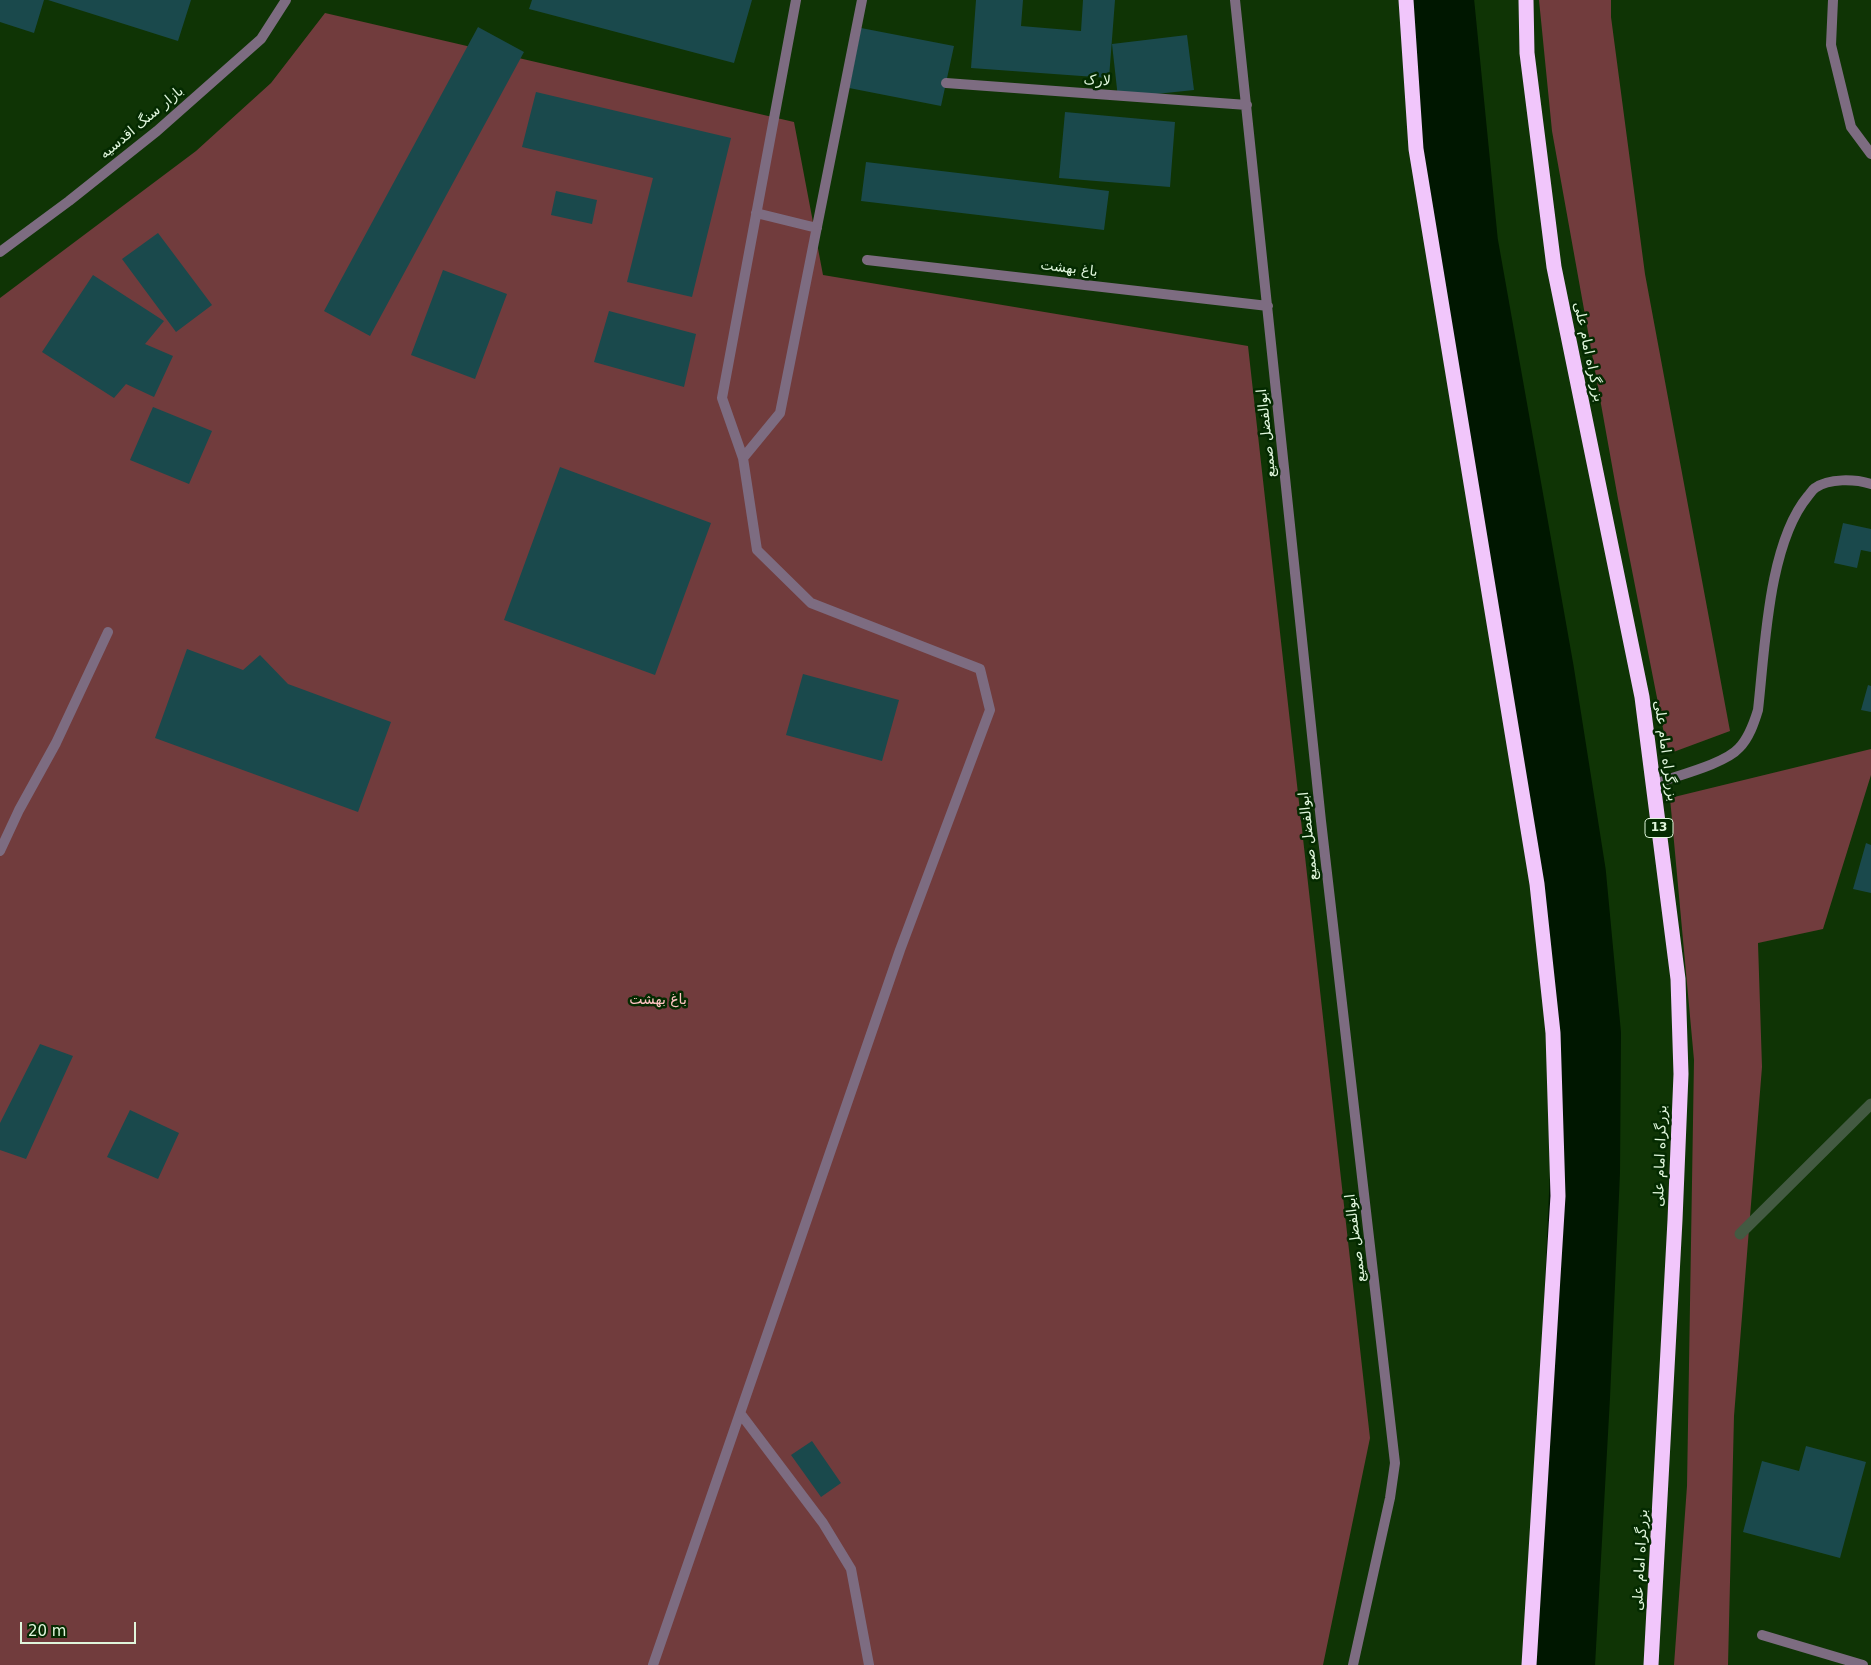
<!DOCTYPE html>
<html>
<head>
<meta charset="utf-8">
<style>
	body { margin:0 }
	#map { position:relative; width:1871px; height:1665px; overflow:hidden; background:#0f3405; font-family:"DejaVu Sans",sans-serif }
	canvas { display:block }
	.scale { position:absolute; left:20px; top:1622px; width:116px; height:22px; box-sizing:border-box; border:2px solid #e0f6dc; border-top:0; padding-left:6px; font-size:15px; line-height:18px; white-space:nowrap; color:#e0f6dc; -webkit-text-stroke:4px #042a00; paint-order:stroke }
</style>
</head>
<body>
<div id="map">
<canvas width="1871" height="1665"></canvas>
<div class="scale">20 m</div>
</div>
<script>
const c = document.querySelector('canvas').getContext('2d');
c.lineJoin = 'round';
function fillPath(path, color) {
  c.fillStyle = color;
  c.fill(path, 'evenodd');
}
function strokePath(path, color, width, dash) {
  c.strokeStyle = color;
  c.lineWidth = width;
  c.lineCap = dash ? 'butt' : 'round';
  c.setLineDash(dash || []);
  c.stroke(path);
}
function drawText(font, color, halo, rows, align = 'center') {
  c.font = font + ' "DejaVu Sans",Vazirmatn,sans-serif';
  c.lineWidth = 5;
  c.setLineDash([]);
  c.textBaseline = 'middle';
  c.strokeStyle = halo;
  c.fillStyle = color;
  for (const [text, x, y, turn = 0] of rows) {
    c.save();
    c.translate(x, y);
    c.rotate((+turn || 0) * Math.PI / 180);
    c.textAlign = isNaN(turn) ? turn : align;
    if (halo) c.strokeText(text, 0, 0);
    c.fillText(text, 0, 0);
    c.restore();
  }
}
fillPath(new Path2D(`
	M1539 0H1611V17L1645 274 1730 731 1668 754 1618 499 1552 131Z
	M325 13 794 122 823 275 1248 346 1370 1438 1323 1665H0V298L196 151 271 83Z
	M1871 749V775L1823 929 1758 943 1762 1067 1734 1416 1728 1665H1674L1687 1486 1694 1060 1670 798Z`), '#713c3d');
strokePath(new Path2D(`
	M1740 1234 1871 1104`), '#435a42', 11);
strokePath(new Path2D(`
	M1439 0 1463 243 1539 671 1571 874 1586 1034 1585 1172 1575 1397 1560 1665`), '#001700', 70);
fillPath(new Path2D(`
	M0 0H44L34 33 0 22Z
	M48 0H191L178 41Z
	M532 0H752L734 63 529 9Z
	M976 0H1023L1021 26 1081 31 1083 0H1115L1109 78 971 68Z
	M478 27 524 52 370 336 324 311Z
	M861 28 954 46 941 106 849 88Z
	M1187 35 1194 90 1118 98 1112 44Z
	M536 92 731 138 692 297 627 282 653 178 522 147Z
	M1065 112 1175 122 1170 187 1059 178Z
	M866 162 1109 191 1104 230 861 201Z
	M556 191 597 200 592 224 551 215Z
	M158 233 212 305 176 332 122 259Z
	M443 270 507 294 475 379 411 355Z
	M93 275 164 321 145 344 173 356 154 397 126 384 114 398 42 352Z
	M609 311 696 334 684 387 594 362Z
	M153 407 212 431 189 484 130 460Z
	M560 467 711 523 655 675 504 620Z
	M1843 523 1871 529V552L1861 550 1857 568 1834 563Z
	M187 649 243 670 260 655 288 684 391 722 358 812 155 738Z
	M803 674 899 700 882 761 786 735Z
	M1868 685 1871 686V712L1861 710Z
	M1866 843 1871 845V893L1853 889Z
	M40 1044 73 1056 26 1159 0 1150V1123Z
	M130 1110 179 1133 158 1179 107 1157Z
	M812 1441 841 1483 821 1497 791 1455Z
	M1806 1446 1866 1462 1840 1558 1743 1532 1762 1461 1799 1471Z`), '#1a494c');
strokePath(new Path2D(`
	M0 252 69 201 157 131 261 39 286 0`), '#7d6c81', 10);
strokePath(new Path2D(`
	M1235 0 1321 821 1395 1463 1390 1498 1353 1665
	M1833 0 1831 45 1851 127 1871 154
	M946 83 1247 105
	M756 213 817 228
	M867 260 1268 306
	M743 458 780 413 862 0
	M1654 784C1675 776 1725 764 1739 748 1749 738 1754 723 1758 710 1765 649 1768 544 1808 496 1810 494 1812 490 1815 488 1829 478 1855 479 1871 484
	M0 851 19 810 56 743 108 632
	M740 1413 823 1523 851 1569 869 1665
	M1762 1635 1863 1665
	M653 1665 900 950 990 710 980 669 811 603 757 550 743 458 722 398 796 0`), '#7d6c81', 10);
strokePath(new Path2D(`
	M1406 0 1416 149 1537 884 1553 1033 1558 1196 1529 1665
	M1526 0 1527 53 1554 267 1642 697 1678 979 1681 1074 1675 1220 1651 1665`), '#f1c6fb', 15);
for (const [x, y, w] of [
	[1659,828,28]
]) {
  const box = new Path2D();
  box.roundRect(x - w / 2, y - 9.5, w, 19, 4);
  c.fillStyle = '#042a00';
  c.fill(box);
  strokePath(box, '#e0f6dc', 1);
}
drawText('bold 12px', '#e0f6dc', null, [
	["13",1659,828]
]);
drawText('14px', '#e0f6dc', '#042a00', [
	["لارک",1097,81,4],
	["بازار سنگ اقدسیه",142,123,-40],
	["باغ بهشت",1069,269,7],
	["بزرگراه امام علی",1588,352,78],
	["ابوالفضل صمیع",1267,433,-96],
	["بزرگراه امام علی",1665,751,82],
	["ابوالفضل صمیع",1309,836,-96],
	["بزرگراه امام علی",1661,1156,-88],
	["ابوالفضل صمیع",1356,1238,-97],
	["بزرگراه امام علی",1641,1560,-87]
]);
drawText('14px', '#fec3c2', '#042a00', [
	["باغ بهشت",658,1000]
]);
</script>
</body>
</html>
